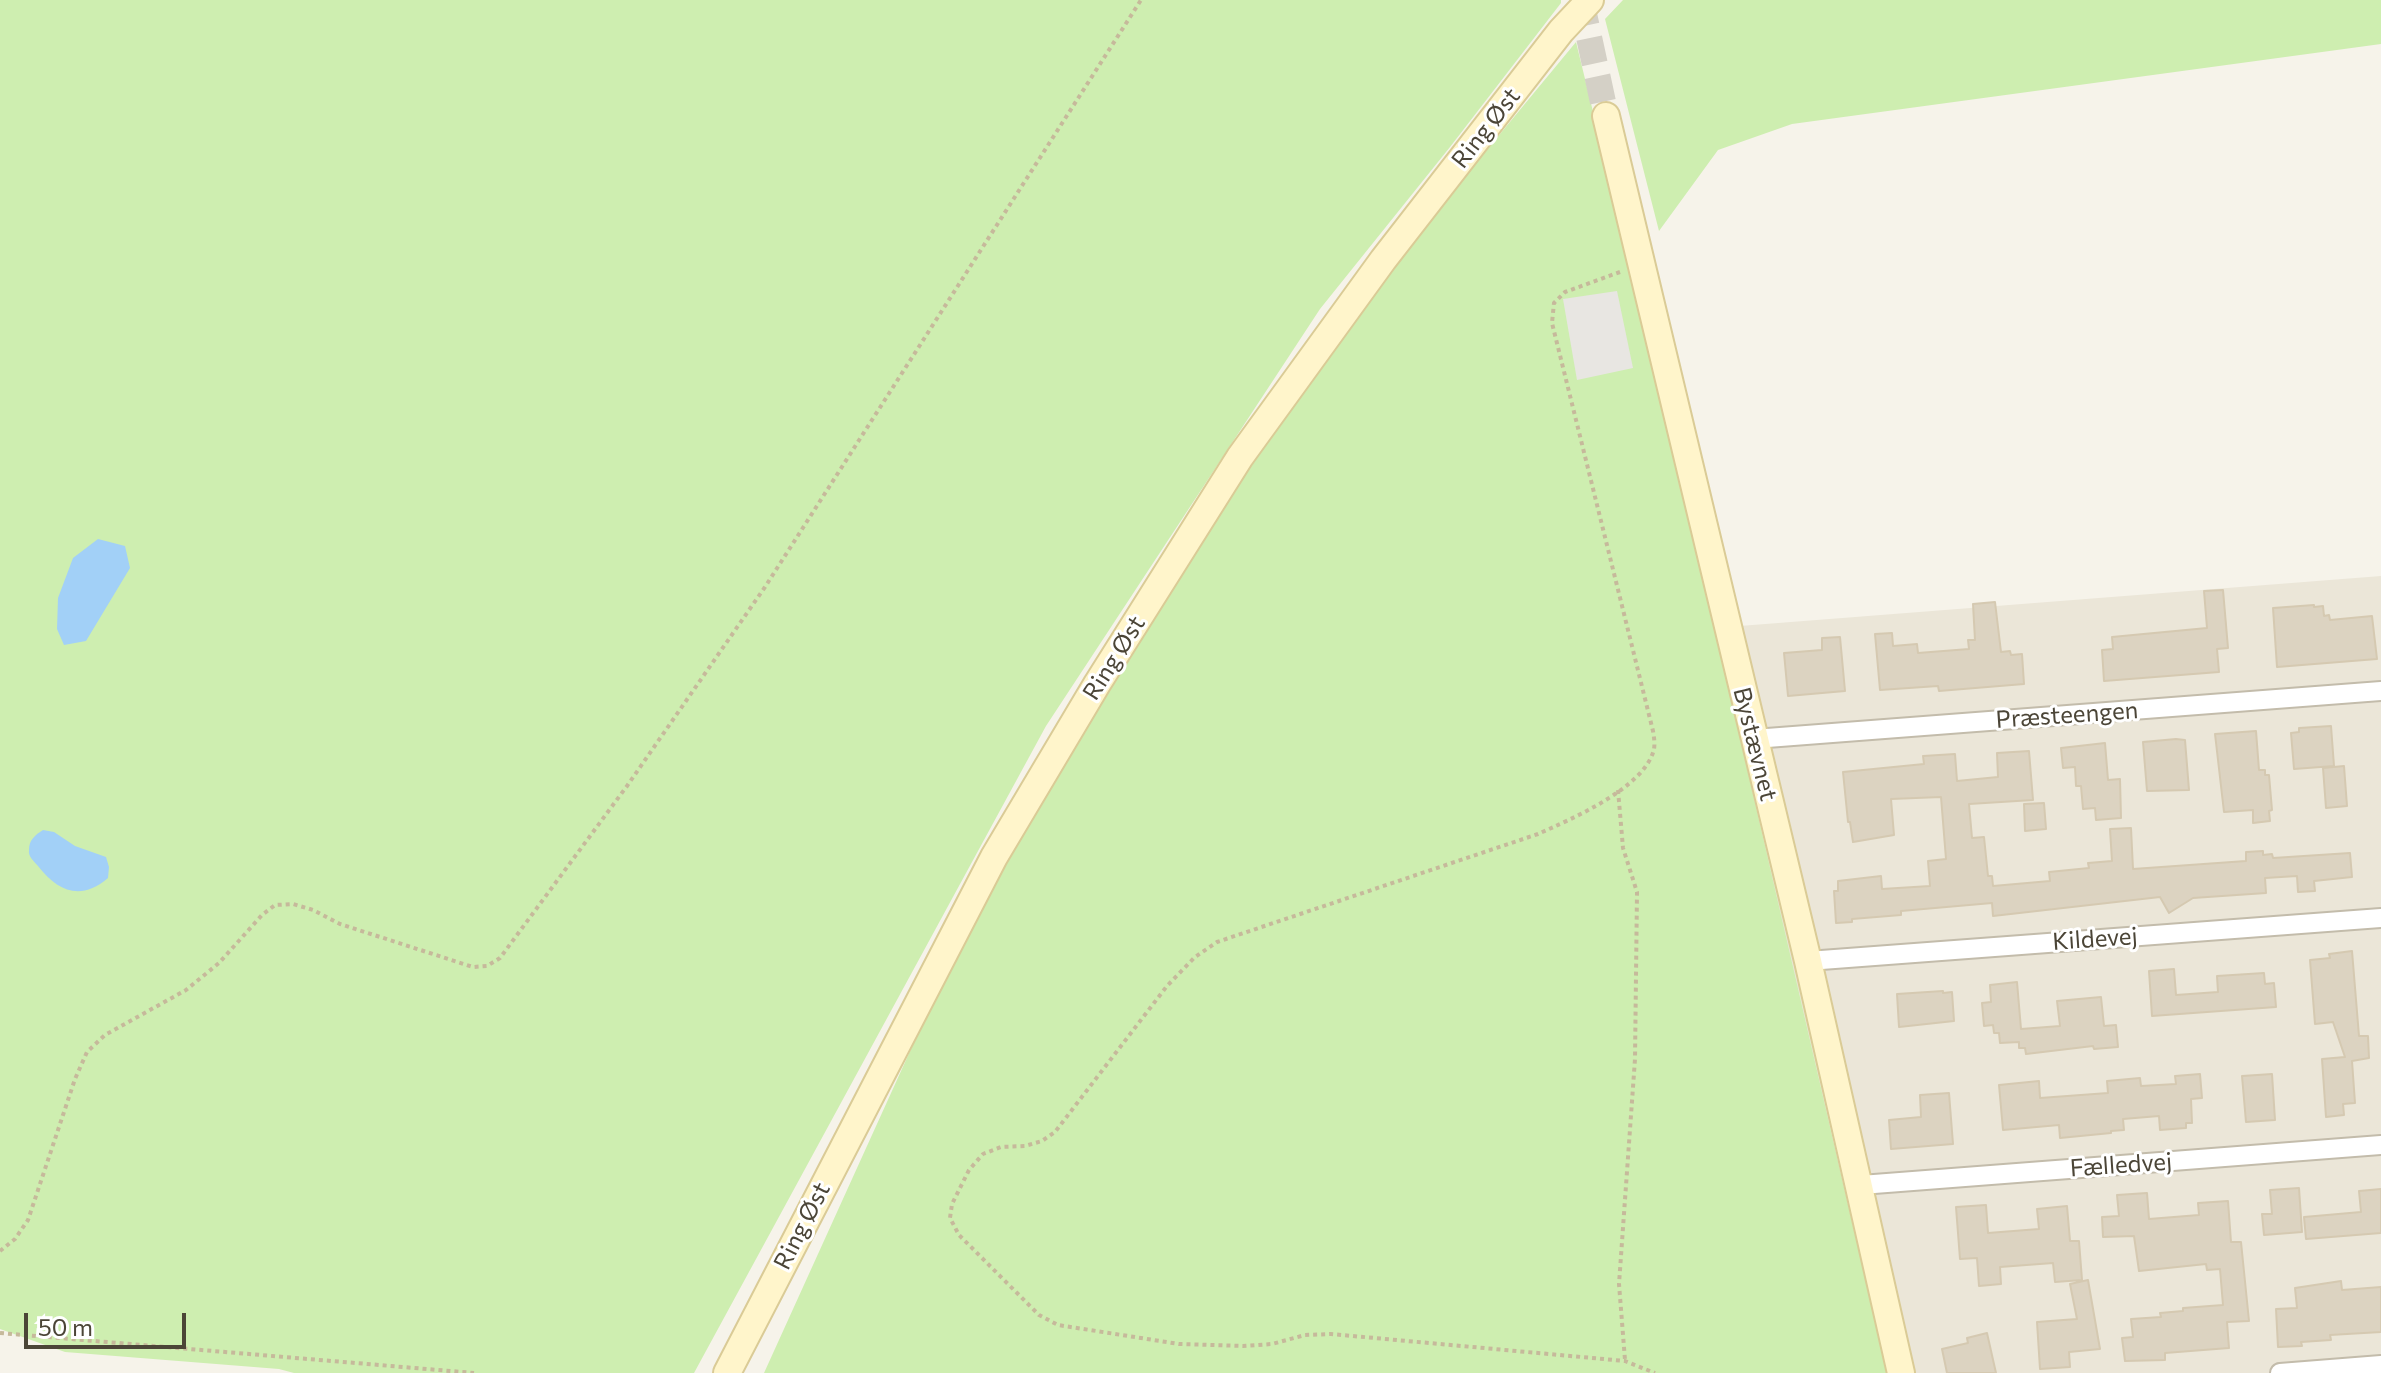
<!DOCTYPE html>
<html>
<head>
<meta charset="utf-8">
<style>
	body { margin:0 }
	#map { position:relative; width:2381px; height:1373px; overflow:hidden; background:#f6f3ea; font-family:Commissioner,sans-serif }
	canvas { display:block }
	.scale { position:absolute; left:24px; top:1313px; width:162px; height:36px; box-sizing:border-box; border:4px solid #4b4537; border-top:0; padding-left:10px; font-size:24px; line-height:28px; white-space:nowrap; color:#4b4537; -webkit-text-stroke:6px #fff; paint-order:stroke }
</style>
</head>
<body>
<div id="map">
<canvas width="2381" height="1373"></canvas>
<div class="scale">50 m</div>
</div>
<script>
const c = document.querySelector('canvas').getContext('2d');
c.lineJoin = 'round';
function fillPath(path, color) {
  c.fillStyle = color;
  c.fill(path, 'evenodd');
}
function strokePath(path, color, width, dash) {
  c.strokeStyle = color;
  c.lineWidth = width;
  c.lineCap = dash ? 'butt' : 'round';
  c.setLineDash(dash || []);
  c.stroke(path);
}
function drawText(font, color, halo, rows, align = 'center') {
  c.font = font + ' Commissioner,sans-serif';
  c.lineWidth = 6;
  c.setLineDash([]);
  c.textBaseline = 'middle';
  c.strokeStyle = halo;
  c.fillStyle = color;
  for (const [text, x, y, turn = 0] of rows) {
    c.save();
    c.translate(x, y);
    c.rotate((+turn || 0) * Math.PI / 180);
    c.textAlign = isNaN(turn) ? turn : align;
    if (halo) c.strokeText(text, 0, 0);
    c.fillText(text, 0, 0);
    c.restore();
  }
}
fillPath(new Path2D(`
	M2381 576V1373H1887L1714 628Z`), '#ebe6d8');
fillPath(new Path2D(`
	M0 0H1561V3L1450 147 1320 309 1046 726 694 1373H294L279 1369 65 1352 0 1329Z
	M1623 0H2381V44L1792 124 1718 150 1659 231 1605 19Z
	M1576 42 1636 288 1887 1373H764L916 1038 1004 861 1246 463 1438 209Z`), '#ceeeb0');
fillPath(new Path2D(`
	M1617 291 1633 368 1577 380 1563 299Z`), '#e8e6e2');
fillPath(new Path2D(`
	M98 539 125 546 130 568 86 641 64 645 57 629 58 598 73 558Z
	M43 830 54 832 75 846 106 857 109 867 108 878C81 901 58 892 38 866 34 861 28 857 29 850 29 840 35 835 43 830Z`), '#a2d0f7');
const building = new Path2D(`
	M2223 590 2228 648 2217 649 2219 672 2104 681 2102 650 2113 649 2112 637 2207 628 2204 591Z
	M1995 602 2001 652 2010 651 2011 655 2022 654 2024 684 1939 691 1938 686 1880 690 1875 634 1892 633 1893 646 1917 644 1918 653 1969 649 1968 640H1975L1973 604Z
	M2314 605V607L2323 606 2324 616 2329 615 2330 620 2372 616 2377 659 2277 667 2273 608Z
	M1840 637 1845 691 1788 696 1784 653 1822 650V638Z
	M2331 726 2334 766 2294 769 2291 733 2299 732V728Z
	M2256 731 2259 770H2265V775H2269L2272 810 2269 811 2270 821 2253 823V810L2224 812 2215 734Z
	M2176 739 2185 740 2189 790 2147 791 2143 742Z
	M2105 743 2108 780 2120 779 2121 818 2096 820 2095 808 2083 809 2081 786H2076L2075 767 2063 768 2061 748Z
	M2029 751 2033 800 1969 804 1972 838 1984 837 1988 876H1992L1993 886 2050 881 2049 872 2089 868 2088 863 2112 861 2110 829 2131 828 2133 869 2246 861V852L2263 851V855L2272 854 2273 858 2350 853 2352 877 2314 881 2315 891 2298 892 2297 876 2265 878 2266 893 2193 898 2169 913 2160 897 1993 916 1992 903 1901 911V915L1852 919V922L1836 923 1834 891H1838V881L1881 876 1882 889 1930 886 1928 861 1946 859 1941 797 1891 799 1894 835 1853 842 1850 822H1848L1843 772 1924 764 1923 756 1955 754 1957 781 1998 777 1997 753Z
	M2344 766 2347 806 2326 808 2323 768Z
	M2044 803 2046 829 2025 831 2024 804Z
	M2352 951 2359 1036H2368L2369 1058 2352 1061 2355 1103 2343 1104 2344 1115 2326 1117 2322 1059 2345 1057 2333 1022 2315 1024 2310 960 2330 958 2329 954Z
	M2174 969 2176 995 2218 992 2217 976 2264 973 2265 984 2274 983 2276 1007 2152 1016 2149 971Z
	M2017 982 2021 1029 2060 1026 2057 1001 2101 997 2104 1026 2116 1025 2118 1047 2094 1049 2093 1046 2026 1054 2025 1048H2019V1042L2000 1043 1999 1033H1994L1993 1025 1984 1026 1982 1003 1991 1002 1990 985Z
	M1943 991V993L1952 992 1954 1021 1899 1027 1897 994Z
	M2200 1074 2202 1098 2191 1099 2192 1123H2186V1128L2160 1130 2159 1116 2123 1119 2124 1130 2111 1131V1133L2060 1138 2059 1125 2003 1130 1999 1085 2039 1081 2040 1098 2108 1093 2107 1081 2140 1078 2141 1086 2176 1084 2175 1076Z
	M2272 1074 2275 1120 2246 1122 2242 1076Z
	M1949 1093 1953 1144 1891 1149 1889 1120 1921 1117 1920 1095Z
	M2299 1188 2302 1232 2264 1235 2262 1214H2272L2270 1190Z
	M2381 1189V1233L2306 1239 2304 1217 2361 1212 2359 1191Z
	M2147 1193 2149 1219 2199 1215 2198 1203 2228 1201 2231 1242H2241L2249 1321 2227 1322 2229 1348 2165 1353V1360L2125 1361 2122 1338 2133 1337 2131 1319 2161 1317 2160 1313 2183 1311V1308L2223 1305 2220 1269 2207 1270 2206 1264 2139 1271 2134 1236 2103 1237 2102 1217 2119 1216 2117 1195Z
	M1986 1205 1988 1233 2039 1229 2037 1209 2067 1206 2070 1241H2079L2082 1280 2055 1282 2053 1263 2000 1267 2001 1284 1979 1286 1977 1258 1960 1259 1956 1207Z
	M2088 1280 2100 1349 2069 1352 2070 1367 2040 1369 2037 1322 2077 1319 2070 1284Z
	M2341 1281 2342 1290 2381 1287V1332L2330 1335 2331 1340 2301 1342 2302 1346 2278 1347 2276 1309 2297 1308 2295 1288Z
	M1987 1333 1996 1373H1947L1942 1349 1968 1343 1967 1338Z`);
fillPath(building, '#dcd3c1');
strokePath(building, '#d5c9b1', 2);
strokePath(new Path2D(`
	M1581 0 1606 116`), '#d4d0c6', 26, [26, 13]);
const street = new Path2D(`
	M1754 739 2381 691
	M1808 961 2381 918
	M1861 1185 2381 1145
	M2280 1373 2381 1365`);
const secondary = new Path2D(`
	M1606 116 1808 961 1901 1373
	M727 1373 994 857 1097 684 1240 457 1383 260 1561 31 1590 0`);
strokePath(street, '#c3bcab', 22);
strokePath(secondary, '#dacb96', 30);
strokePath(new Path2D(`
	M1620 272 1565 292 1554 303 1552 323 1653 731C1654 737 1655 743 1654 749 1645 788 1571 819 1538 834L1217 942 1195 957 1167 986 1055 1132 1042 1141 1025 1146 1001 1147 983 1154 969 1170 952 1204 950 1218 959 1235 1039 1315 1058 1325 1179 1344 1243 1346 1272 1344 1305 1335 1331 1334 1625 1361 1655 1373
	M1618 790 1623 848 1637 892 1635 1059 1619 1284 1625 1360
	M0 1251 15 1239 28 1220 75 1079 87 1052 105 1035 186 990 219 963 262 915 275 905 293 904 313 910 340 924 473 967 487 966 500 958 627 786 765 587 1141 0
	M0 1333 474 1373`), '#c6b99b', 4, [4, 4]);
strokePath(street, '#fff', 18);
strokePath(secondary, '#fff5cb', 26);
drawText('24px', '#4b4537', '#fff', [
	["Ring Øst",1486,128,-52],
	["Ring Øst",1114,658,-58],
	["Præsteengen",2067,715,-4],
	["Bystævnet",1755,744,76],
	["Kildevej",2095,939,-4],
	["Fælledvej",2121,1165,-4],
	["Ring Øst",802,1226,-63]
]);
</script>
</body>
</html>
